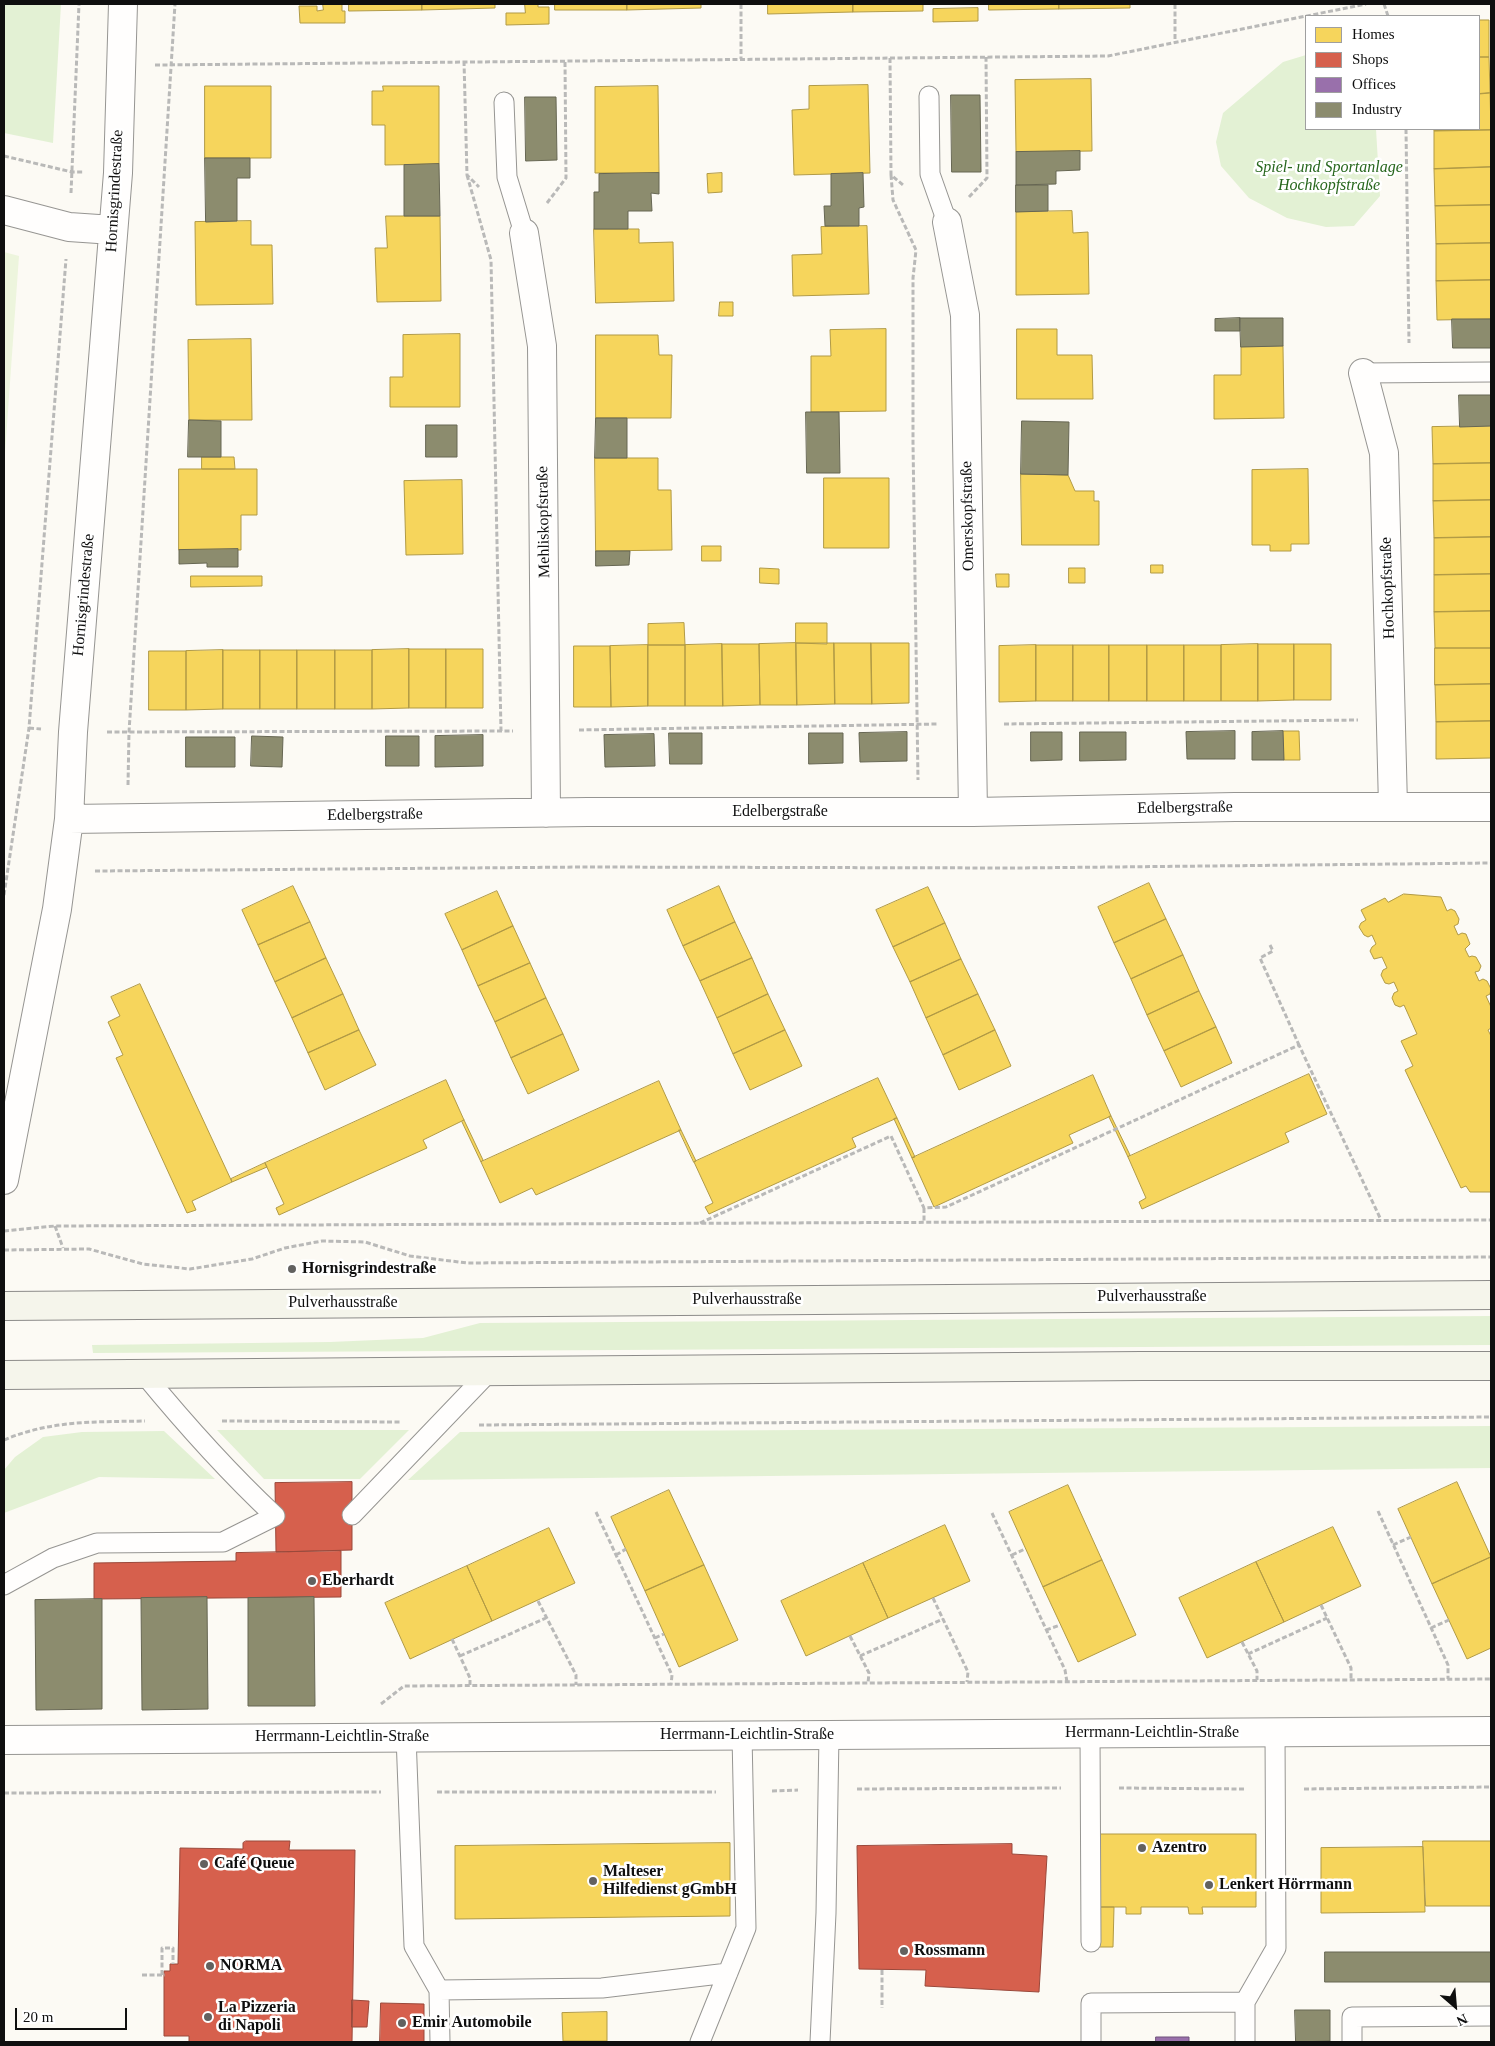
<!DOCTYPE html>
<html>
<head>
<meta charset="utf-8">
<style>
	body { margin:0 }
	#map { position:relative; width:1495px; height:2046px; overflow:hidden; background:#fcfaf4; font-family:Georgia,serif }
	canvas { display:block }
	.frame { position:absolute; inset:0; border:5px solid #0f0f0f; pointer-events:none }
	.legend { position:absolute; left:1305px; top:15px; width:175px; height:115px; box-sizing:border-box; background:#fff; border:1px solid #9f9f9f; margin:0; padding:6px 9px; list-style:none; font-size:15px; color:#0f0f0f }
	.legend li { display:flex; align-items:center; gap:10px; height:25px }
	.legend b { width:25px; border:1px solid #9f9f9f }
	.north { position:absolute; left:1430px; top:1981px; width:50px; height:50px; -webkit-text-stroke:4px #fff; paint-order:stroke; rotate:153deg; font-size:14px; font-weight:700; line-height:20px; text-align:center; color:#0f0f0f }
	.north::after { content:''; display:block; margin:auto; width:18px; height:22px; background:#0f0f0f; clip-path:polygon(50% 0,100% 100%,50% 72%,0 100%) }
	.scale { position:absolute; left:15px; top:2008px; width:112px; height:22px; box-sizing:border-box; border:2px solid #0f0f0f; border-top:0; padding-left:6px; font-size:15px; line-height:18px; white-space:nowrap; color:#0f0f0f; -webkit-text-stroke:4px #fff; paint-order:stroke }
</style>
</head>
<body>
<div id="map">
<canvas width="1495" height="2046"></canvas>
<div class="frame"></div>
<ul class="legend">
<li><b style="height:14px;background:#f6d55c"></b>Homes</li>
<li><b style="height:14px;background:#d6604d"></b>Shops</li>
<li><b style="height:14px;background:#9970ab"></b>Offices</li>
<li><b style="height:14px;background:#8c8c6e"></b>Industry</li>
</ul>
<div class="north">N</div>
<div class="scale">20 m</div>
</div>
<script>
const c = document.querySelector('canvas').getContext('2d');
c.lineJoin = 'round';
function fillPath(path, color) {
  c.fillStyle = color;
  c.fill(path, 'evenodd');
}
function strokePath(path, color, width, dash) {
  c.strokeStyle = color;
  c.lineWidth = width;
  c.lineCap = dash ? 'butt' : 'round';
  c.setLineDash(dash || []);
  c.stroke(path);
}
function drawText(font, color, halo, rows, align = 'center') {
  c.font = font + ' Georgia,serif';
  c.lineWidth = 5;
  c.setLineDash([]);
  c.textBaseline = 'middle';
  c.strokeStyle = halo;
  c.fillStyle = color;
  for (const [text, x, y, turn = 0] of rows) {
    c.save();
    c.translate(x, y);
    c.rotate((+turn || 0) * Math.PI / 180);
    c.textAlign = isNaN(turn) ? turn : align;
    if (halo) c.strokeText(text, 0, 0);
    c.fillText(text, 0, 0);
    c.restore();
  }
}
fillPath(new Path2D(`
	M4 4H61L53 143 4 133Z
	M1306 55V129H1376L1380 196 1354 226 1326 227 1287 218 1249 198 1221 166 1216 142 1223 113 1283 62Z
	M1491 1316V1345L93 1353 92 1345 330 1342 423 1338 480 1323Z
	M1491 1426V1468L408 1480 460 1432Z
	M217 1430H409L360 1479H264Z
	M164 1431 215 1479 99 1477 4 1513V1470L15 1457 43 1437 82 1432Z`), '#e3f1d4');
fillPath(new Path2D(`
	M4 252 19 256 4 467Z`), '#edf5dd');
const homes = new Path2D(`
	M323 4H342V11H345V23H300L299 6H317V11L323 10Z
	M349 4H422V10L349 11Z
	M422 4H495V8L422 10Z
	M525 4H538V7H549V24L506 25V13H525Z
	M555 4H627V10H555Z
	M627 4H701V8L627 10Z
	M768 4H853V12L768 14Z
	M853 4H923V11L853 12Z
	M989 4H1059V9L989 10Z
	M1059 4H1130V8L1059 9Z
	M978 8V21L933 22V9Z
	M1479 20H1489V57H1479Z
	M1479 57H1489L1490 93 1479 94Z
	M1091 79 1092 151 1016 152 1015 80Z
	M868 85 870 173 794 175 792 110 809 109V86Z
	M205 86H271V158H205Z
	M383 86H439V164L385 165V125H372V91H383Z
	M658 86 659 173H595V87Z
	M1490 93 1491 130 1434 131V129H1479V94Z
	M1491 130V167L1434 169V131Z
	M1491 167V205L1435 206 1434 169Z
	M722 173V192L708 193 707 174Z
	M1491 205V243L1436 244 1435 206Z
	M1072 211 1073 233 1088 232 1089 294 1016 295V212Z
	M386 216H440L441 301 377 302 375 248H387Z
	M251 221V245H272L273 304 196 305 195 222Z
	M867 226 869 294 793 296 792 255 822 254 821 227Z
	M594 229H639V243L673 242 674 301 596 303Z
	M1491 243V280L1436 281V244Z
	M1491 280V319L1437 320 1436 281Z
	M720 302H733V316H719Z
	M886 329V411L811 412V356H831L830 330Z
	M1017 329H1057V355H1092L1093 399H1017Z
	M460 334V407H390V377H403V335Z
	M596 335H658L659 355H672L671 418H596Z
	M251 339 252 420H189L188 340Z
	M1283 346 1284 418 1214 419V375H1241V347Z
	M1491 426V463L1433 464 1432 427Z
	M202 457H234L235 469H202Z
	M595 458H658V490H671L672 550 596 551Z
	M1491 463V500L1433 501V464Z
	M179 469H257V515H241V550H179Z
	M1308 469 1309 544H1291V551H1270V545H1252V470Z
	M1021 474 1068 475 1075 491H1094V501H1099V545H1022Z
	M824 478H889V548H824Z
	M462 480 463 554 406 555 404 481Z
	M1491 500V537L1434 538 1433 501Z
	M1491 537V574L1434 575V538Z
	M702 546H721V561H702Z
	M1151 565H1163V573H1151Z
	M760 568 779 569V584L760 583Z
	M1069 568H1085V583H1069Z
	M996 574H1009V587H997Z
	M1491 574V611L1434 612V575Z
	M191 576H262V586L191 587Z
	M1491 611V648H1435L1434 612Z
	M684 623 685 645H648V624Z
	M796 623H827V644L796 643Z
	M796 643 797 705H760L759 644Z
	M796 643H834L835 704 797 705Z
	M834 643H871L872 704H835Z
	M871 643H909V703L872 704Z
	M722 644H759L760 705 723 706Z
	M722 644 723 706H685V645Z
	M1258 644V701H1221V645Z
	M1258 644H1294V700L1258 701Z
	M1294 644H1331V700H1294Z
	M648 645H685V706H648Z
	M648 645V706L611 707 610 646Z
	M1036 645H1073V701H1036Z
	M1036 645V701L999 702V646Z
	M1073 645H1109V701H1073Z
	M1109 645H1147V701H1109Z
	M1147 645H1184V701H1147Z
	M1184 645H1221V701H1184Z
	M574 646H610L611 707H574Z
	M1435 648H1491V684L1435 685Z
	M409 649H446V708H409Z
	M409 649V708L372 709V650Z
	M446 649H483V708H446Z
	M223 650H260V709H223Z
	M223 650V709L186 710V651Z
	M260 650H297V709H260Z
	M297 650H335V709H297Z
	M335 650H372V709H335Z
	M149 651H186V710H149Z
	M1491 684V721L1436 722 1435 685Z
	M1491 721V758L1436 759V722Z
	M1283 731H1299L1300 760H1284Z
	M1149 883 1166 919 1114 943 1098 907Z
	M293 886 310 922 258 945 242 910Z
	M719 886 735 922 683 946 667 910Z
	M928 887 945 923 893 947 876 910Z
	M497 891 513 926 462 950 445 914Z
	M1404 894 1441 897 1447 911 1451 909 1455 911 1459 919 1458 924 1454 926 1458 935 1462 933 1466 934 1470 944 1465 949 1469 957 1472 956 1476 957 1481 966 1479 971 1475 972 1479 981 1483 979 1487 981 1491 989 1490 994 1486 996 1491 1007V1028L1488 1030 1491 1036V1192H1470L1466 1186 1461 1188 1405 1070 1413 1066 1401 1041 1417 1034 1404 1005 1400 1007 1395 1005 1392 998 1394 993 1398 991 1394 982 1389 984 1385 983 1381 975 1383 970 1387 968 1382 957 1374 959 1370 951 1372 947 1376 944 1372 935 1368 937 1364 935 1359 927 1361 923 1366 920 1361 910 1385 898 1388 902Z
	M1166 919 1183 955 1131 979 1114 943Z
	M310 922 326 958 275 982 258 945Z
	M735 922 752 958 700 981 683 946Z
	M945 923 961 959 910 982 893 947Z
	M513 926 530 963 478 986 462 950Z
	M1183 955 1199 991 1147 1015 1131 979Z
	M326 958 343 994 292 1018 275 982Z
	M752 958 768 994 717 1018 700 981Z
	M961 959 978 994 926 1018 910 982Z
	M530 963 546 998 495 1022 478 986Z
	M140 984 232 1182 192 1201 196 1210 187 1213 116 1058 123 1055 108 1022 120 1016 111 997Z
	M1199 991 1216 1027 1164 1051 1147 1015Z
	M343 994 359 1030 308 1053 292 1018Z
	M768 994 785 1030 733 1054 717 1018Z
	M978 994 995 1030 943 1055 926 1018Z
	M546 998 563 1034 511 1058 495 1022Z
	M1216 1027 1232 1063 1181 1087 1164 1051Z
	M359 1030 376 1065 325 1090 308 1053Z
	M785 1030 802 1066 750 1090 733 1054Z
	M995 1030 1011 1066 959 1090 943 1055Z
	M563 1034 579 1070 528 1094 511 1058Z
	M1309 1074 1327 1114 1285 1133 1289 1142 1142 1209 1139 1202 1146 1198 1128 1157Z
	M1093 1075 1111 1116 1069 1135 1073 1143 934 1207 912 1158Z
	M878 1078 897 1118 852 1138 856 1147 709 1214 705 1207 713 1203 694 1162Z
	M446 1080 464 1120 423 1140 427 1148 279 1215 276 1208 284 1204 265 1163Z
	M659 1081 681 1130 536 1195 532 1188 500 1203 481 1162Z
	M1111 1116 1130 1155 1128 1157 1109 1117Z
	M897 1118 915 1157 912 1158 894 1119Z
	M464 1120 483 1160 481 1162 462 1122Z
	M679 1130H681L696 1161 694 1162Z
	M265 1163 267 1167 232 1182 231 1179Z
	M1457 1482 1491 1557 1432 1584 1398 1509Z
	M1068 1485 1102 1560 1043 1587 1009 1512Z
	M669 1490 704 1565 645 1591 611 1517Z
	M945 1525 970 1581 888 1618 863 1563Z
	M1333 1527 1361 1586 1284 1622 1256 1562Z
	M549 1528 575 1583 492 1621 467 1566Z
	M1491 1557V1648L1467 1659 1432 1584Z
	M1102 1560 1136 1635 1078 1662 1043 1587Z
	M1256 1562 1284 1622 1207 1658 1179 1598Z
	M863 1563 888 1618 806 1656 781 1601Z
	M704 1565 738 1640 679 1667 645 1591Z
	M467 1566 492 1621 410 1659 385 1603Z
	M1100 1834H1256V1907H1202L1203 1914H1189L1188 1907H1141V1914H1126V1907H1100Z
	M1423 1841H1491V1906H1426Z
	M730 1843V1916L455 1919V1846Z
	M1423 1847 1425 1912 1321 1913V1848Z
	M1100 1907H1114L1113 1947H1099Z
	M607 2012V2041H563L562 2013Z`);
fillPath(homes, '#f6d55c');
strokePath(homes, '#b19a45', 1);
const shops = new Path2D(`
	M352 1482V1550L276 1552 275 1483Z
	M341 1551V1597L94 1599V1563L236 1561V1553Z
	M246 1841H290L289 1850H355L352 2042H189V2036H164V1971H170V1964H178L180 1848 243 1849V1843Z
	M1012 1844V1854L1047 1856 1039 1992 925 1986 926 1970 859 1969 857 1846Z
	M352 2000 369 2001 367 2027H352Z
	M381 2003 424 2004V2042H380Z`);
fillPath(shops, '#d6604d');
strokePath(shops, '#9a483a', 1);
const offices = new Path2D(`
	M1156 2037H1189V2042H1156Z`);
fillPath(offices, '#9970ab');
strokePath(offices, '#70537c', 1);
const industry = new Path2D(`
	M951 95H980L981 172H952Z
	M525 97H556L557 160 526 161Z
	M1080 151V170L1056 171V184L1016 185V152Z
	M205 158H250V178H237V221L206 222Z
	M439 164 440 216H404V165Z
	M659 173V194L651 193 652 211H628V229H594V192H599V174Z
	M863 173 864 207 859 208V226H825L824 206H831V174Z
	M1016 185H1048V211L1016 212Z
	M1240 318V331H1215V319Z
	M1240 318H1283V346L1241 347Z
	M1452 319H1491V348H1453Z
	M1459 395H1491V426L1460 427Z
	M806 412H839L840 473H807Z
	M596 418H627V458H595Z
	M189 420 221 421V457H188Z
	M1022 421 1069 422 1068 475 1021 474Z
	M426 425H457V457H426Z
	M238 549V567H207V563L179 564V550Z
	M596 551H630L629 565 596 566Z
	M1235 731V759H1187L1186 732Z
	M1283 731 1284 760H1252V732Z
	M907 732V761L860 762 859 733Z
	M1031 732H1062V760L1031 761Z
	M1080 732H1126V760L1080 761Z
	M669 733H702V764H670Z
	M809 733H843V763L809 764Z
	M654 734 655 766 605 767 604 735Z
	M483 735V766L435 767V736Z
	M252 736 283 737 282 767 251 766Z
	M386 736H419V766H386Z
	M186 737H235V767H186Z
	M207 1597 208 1709 142 1710 141 1598Z
	M314 1597 315 1706H248V1598Z
	M102 1599V1709L36 1710 35 1600Z
	M1325 1952H1491V1982H1325Z
	M1295 2010H1330V2041L1296 2042Z`);
fillPath(industry, '#8c8c6e');
strokePath(industry, '#666652', 1);
const lane = new Path2D(`
	M929 96 930 174 947 222
	M504 102 507 177 524 233
	M1363 373 1491 372
	M352 1515 490 1371
	M4 1585 53 1558 97 1543 223 1542 275 1516C228 1472 185 1424 144 1374
	M1090 1734 1091 1942
	M406 1736 414 1946 439 1990 602 1988 728 1973
	M439 1990 440 2042
	M700 2042 746 1928 742 1735
	M820 2042 826 1913 829 1735
	M1091 2042V2003L1245 2002
	M1245 2042V2002L1276 1948 1275 1732
	M1352 2042V2017L1491 2016`);
const street = new Path2D(`
	M4 210 69 227 113 230
	M947 222 965 315 973 812
	M524 233 542 346 546 813
	M1363 373 1384 453 1393 806
	M69 819 588 812H973L1235 807H1491
	M4 1180 57 909 69 819 73 732 118 173 123 4
	M4 1740 1491 1731`);
const secondary = new Path2D(`
	M4 1306 1491 1295
	M4 1375 1142 1366H1491`);
strokePath(lane, '#969592', 21);
strokePath(street, '#969592', 30);
strokePath(secondary, '#8c8b89', 30);
strokePath(new Path2D(`
	M741 4V59
	M1175 4V41
	M1384 4 1388 16
	M890 58 891 175 903 185
	M464 61 467 175 479 187
	M155 65 1108 56 1366 4
	M1406 129 1409 343
	M4 156 72 172H84
	M467 175 491 260 501 731
	M891 175 893 200 916 250 913 278V442L918 780
	M71 193 79 4
	M969 197 987 178 986 57
	M547 203 566 178 565 60
	M1004 724 1358 720
	M29 728 41 729
	M579 730 938 724
	M107 732 513 731
	M128 785 129 732 175 4
	M95 871 586 867 1018 868 1491 863
	M4 895 29 728 66 259
	M1270 945 1273 951 1260 958 1299 1045
	M924 1208V1222
	M700 1223 891 1136 924 1208 946 1207 1299 1045 1381 1220
	M55 1226 63 1248
	M4 1231 55 1226 1491 1220
	M4 1250 89 1249 143 1264 190 1269 252 1259 285 1248 322 1241 365 1242 410 1256 467 1263 1491 1257
	M222 1421 400 1422
	M479 1425 1491 1417
	M4 1440C51 1420 96 1422 145 1421
	M1378 1511 1448 1665V1679
	M596 1512 672 1675 671 1685
	M992 1513 1065 1670 1067 1682
	M1393 1545 1411 1537
	M616 1555 626 1549
	M1012 1555 1025 1549
	M933 1598 968 1672 967 1682
	M538 1601 576 1675V1685
	M1321 1605 1351 1668V1680
	M1431 1628 1449 1620
	M1046 1630 1060 1625
	M850 1636 869 1673 868 1683
	M655 1638 664 1634
	M452 1639 470 1678V1685
	M1242 1642 1257 1671V1680
	M1248 1654 1327 1618
	M460 1656 546 1618
	M860 1656 943 1619
	M381 1704 404 1686 1491 1679
	M1119 1788 1246 1789
	M857 1789 1061 1788
	M1304 1789 1491 1787
	M772 1791 798 1790
	M437 1792H716
	M4 1793 381 1792
	M882 1970V2008
	M142 1975H165
	M162 1975V1948H173V1964`), '#b9b9b8', 3, [5, 2.5]);
strokePath(lane, '#fffefd', 19);
strokePath(street, '#fffefd', 28);
strokePath(secondary, '#f5f5eb', 28);
for (const [x, y, r, color] of [
	[292,1269,5,"#62615f"],
	[312,1581,5,"#62615f"],
	[1142,1848,5,"#62615f"],
	[204,1864,5,"#62615f"],
	[593,1881,5,"#62615f"],
	[1209,1885,5,"#62615f"],
	[904,1951,5,"#62615f"],
	[210,1966,5,"#62615f"],
	[208,2017,5,"#62615f"],
	[402,2023,5,"#62615f"]
]) {
  const dot = new Path2D();
  dot.arc(x, y, r, 0, 2 * Math.PI);
  c.fillStyle = color;
  c.fill(dot);
  strokePath(dot, '#fff', 2);
}
drawText('italic 16px', '#28671e', '#fff', [
	["Spiel- und Sportanlage",1329,168],
	["Hochkopfstraße",1329,186]
]);
drawText('16px', '#0f0f0f', '#fff', [
	["Hornisgrindestraße",115,191,-87],
	["Omerskopfstraße",968,516,-91],
	["Mehliskopfstraße",544,522,-91],
	["Hochkopfstraße",1388,588,-92],
	["Hornisgrindestraße",84,595,-85],
	["Edelbergstraße",1185,808,-1],
	["Edelbergstraße",780,812],
	["Edelbergstraße",375,815,-1],
	["Pulverhausstraße",1152,1297],
	["Pulverhausstraße",747,1300],
	["Pulverhausstraße",343,1303],
	["Herrmann-Leichtlin-Straße",1152,1733],
	["Herrmann-Leichtlin-Straße",747,1735],
	["Herrmann-Leichtlin-Straße",342,1737]
]);
drawText('bold 16px', '#0f0f0f', '#fff', [
	["Hornisgrindestraße",302,1269],
	["Eberhardt",322,1581],
	["Azentro",1152,1848],
	["Café Queue",214,1864],
	["Malteser",603,1872],
	["Hilfedienst gGmbH",603,1890],
	["Lenkert Hörrmann",1219,1885],
	["Rossmann",914,1951],
	["NORMA",220,1966],
	["La Pizzeria",218,2008],
	["di Napoli",218,2026],
	["Emir Automobile",412,2023]
], 'left');
</script>
</body>
</html>
